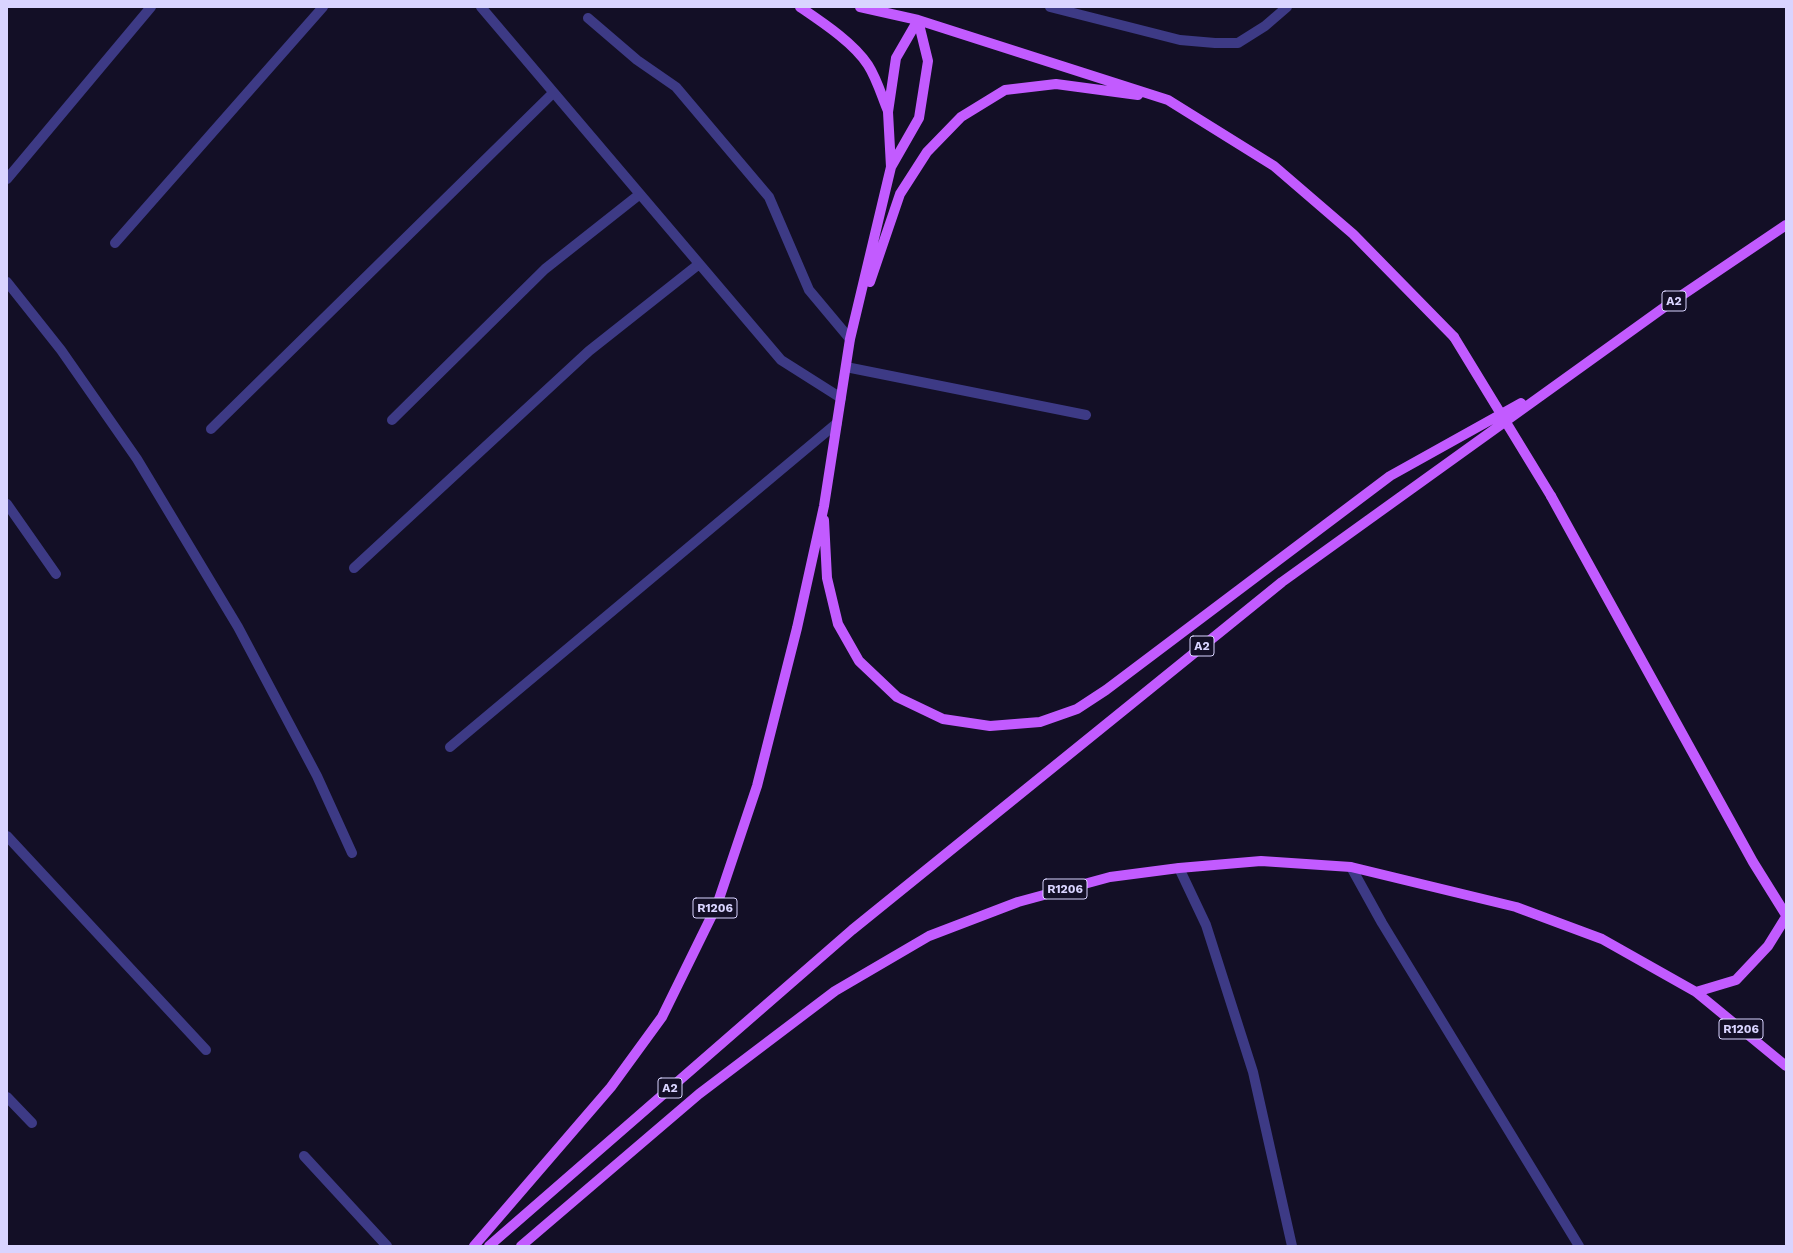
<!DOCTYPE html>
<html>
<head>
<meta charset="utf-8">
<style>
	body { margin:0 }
	#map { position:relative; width:1793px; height:1253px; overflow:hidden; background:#130f26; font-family:"Work Sans",sans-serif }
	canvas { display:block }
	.frame { position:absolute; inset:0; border:8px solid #d9d4ff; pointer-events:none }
</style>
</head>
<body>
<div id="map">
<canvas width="1793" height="1253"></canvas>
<div class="frame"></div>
</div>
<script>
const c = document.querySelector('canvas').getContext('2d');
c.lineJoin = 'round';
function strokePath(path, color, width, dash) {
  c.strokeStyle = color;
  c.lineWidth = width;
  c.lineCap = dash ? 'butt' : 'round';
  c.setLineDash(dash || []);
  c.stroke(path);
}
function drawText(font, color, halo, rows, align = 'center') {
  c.font = font + ' "Work Sans",sans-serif';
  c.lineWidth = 4;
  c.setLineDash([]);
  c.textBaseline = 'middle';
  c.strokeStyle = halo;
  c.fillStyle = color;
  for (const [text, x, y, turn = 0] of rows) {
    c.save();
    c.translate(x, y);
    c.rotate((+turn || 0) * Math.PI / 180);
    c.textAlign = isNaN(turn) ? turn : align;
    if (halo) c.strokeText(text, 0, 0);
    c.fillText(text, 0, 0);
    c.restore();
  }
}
strokePath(new Path2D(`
	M481 7 781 360 841 398
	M1050 7 1180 40 1215 43H1238L1265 26 1287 7
	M588 18 637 60 676 87 769 197 809 290 850 339
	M7 179 151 7
	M115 243 323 7
	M7 282 61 350 137 459 238 627 317 776 352 853
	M846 367 1086 415
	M392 420 545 269 640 194
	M211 429 553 93
	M7 504 56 574
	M354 568 589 351 699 264
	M450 747 837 423
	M7 836 206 1050
	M1351 867 1382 923 1579 1246
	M1179 868 1206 925 1253 1072 1292 1246
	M7 1097 32 1123
	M304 1156 387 1246`), '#3d3a85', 10);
strokePath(new Path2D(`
	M800 7C822 22 854 43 868 65 877 79 882 97 888 111
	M860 7 918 20 1168 100 1274 166 1353 234 1454 337
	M891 167 888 112 896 58 918 20
	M870 282 900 194 927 152 961 117 1005 90 1056 84 1138 95
	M1551 496 1753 862 1786 915
	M824 520 827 578 838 624 859 661 897 697 943 719 990 726 1040 722 1077 709 1106 690 1390 476 1521 403
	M1696 992 1736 980 1768 946 1786 917
	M474 1246 611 1087 662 1017 717 905 757 786 797 628 824 506 850 339 891 167 919 118 928 61 918 20
	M489 1246 852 930 1282 582 1666 306 1786 225
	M521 1246 699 1094 835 991 929 936 1018 902 1110 877 1179 868 1261 861 1351 867 1516 907 1602 939 1696 992 1786 1066`), '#c25bff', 10);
strokePath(new Path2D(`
	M1454 337 1551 496`), '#c25bff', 10);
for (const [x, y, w] of [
	[1674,301,24],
	[1202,646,24],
	[1065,889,44],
	[715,908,44],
	[1741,1029,44],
	[670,1088,24]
]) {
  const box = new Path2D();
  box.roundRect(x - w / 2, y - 10, w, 20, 3);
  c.fillStyle = '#130f26';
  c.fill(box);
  strokePath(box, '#d9d4ff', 1);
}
drawText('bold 12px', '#d9d4ff', null, [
	["A2",1674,301],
	["A2",1202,646],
	["R1206",1065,889],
	["R1206",715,908],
	["R1206",1741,1029],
	["A2",670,1088]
]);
</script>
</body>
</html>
